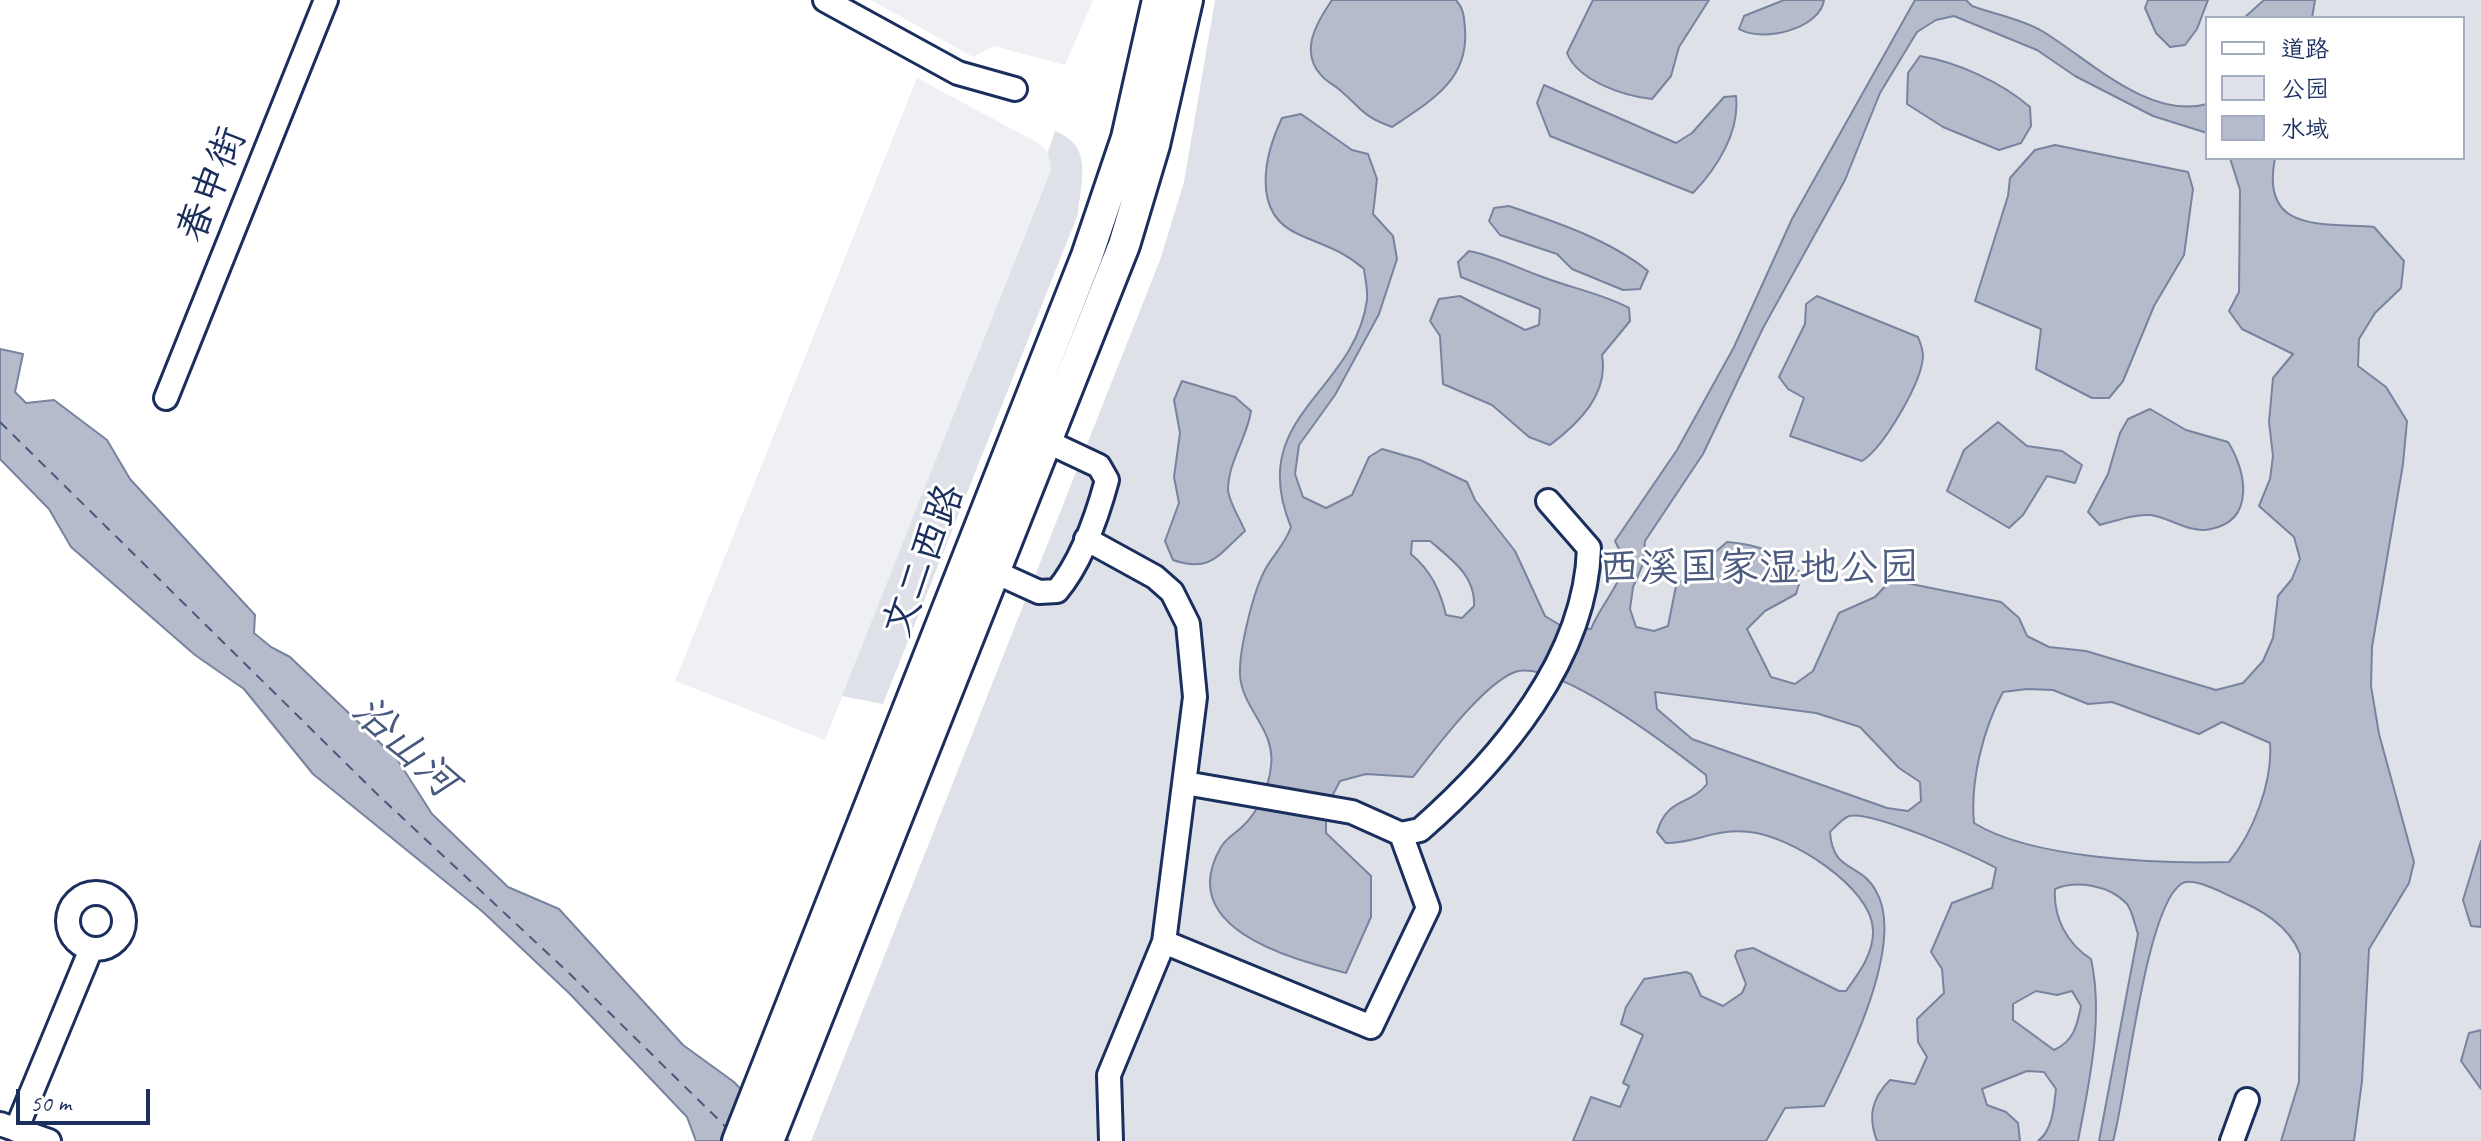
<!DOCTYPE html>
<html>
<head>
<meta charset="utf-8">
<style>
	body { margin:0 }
	#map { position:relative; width:2481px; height:1141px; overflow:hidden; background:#fff; font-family:Caveat,"LXGW WenKai TC",sans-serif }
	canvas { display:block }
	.legend { position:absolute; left:2205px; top:16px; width:260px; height:144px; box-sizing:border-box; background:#fff; border:2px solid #a4acbf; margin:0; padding:10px 14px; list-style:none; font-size:24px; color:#1b2f5e }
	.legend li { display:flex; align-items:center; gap:16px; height:40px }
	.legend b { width:40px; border:2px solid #a4acbf }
	.scale { position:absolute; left:16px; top:1089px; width:134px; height:36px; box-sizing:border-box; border:4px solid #1b2f5e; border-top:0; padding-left:10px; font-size:24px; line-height:28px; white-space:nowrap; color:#1b2f5e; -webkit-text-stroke:6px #fff; paint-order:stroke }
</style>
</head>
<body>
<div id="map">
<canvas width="2481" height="1141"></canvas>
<ul class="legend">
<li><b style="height:10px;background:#fff"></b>道路</li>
<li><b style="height:22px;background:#dee1e7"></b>公园</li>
<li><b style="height:22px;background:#b5bbca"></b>水域</li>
</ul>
<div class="scale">50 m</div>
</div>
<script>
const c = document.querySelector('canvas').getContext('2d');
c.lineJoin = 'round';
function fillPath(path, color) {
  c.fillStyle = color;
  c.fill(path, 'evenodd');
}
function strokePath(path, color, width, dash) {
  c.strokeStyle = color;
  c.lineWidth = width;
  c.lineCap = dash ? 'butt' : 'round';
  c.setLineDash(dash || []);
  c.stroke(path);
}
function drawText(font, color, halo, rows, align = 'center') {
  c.font = font + ' Caveat,"LXGW WenKai TC",sans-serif';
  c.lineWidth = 6;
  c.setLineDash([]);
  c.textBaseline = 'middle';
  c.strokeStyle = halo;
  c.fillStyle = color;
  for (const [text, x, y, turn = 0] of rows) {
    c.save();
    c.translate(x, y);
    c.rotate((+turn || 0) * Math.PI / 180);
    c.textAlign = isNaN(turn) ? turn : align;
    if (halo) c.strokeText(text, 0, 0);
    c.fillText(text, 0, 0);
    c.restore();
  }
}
fillPath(new Path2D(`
	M871 0H1093L1065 65 994 46 973 57Z
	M917 78 1038 143 1048 152 1051 170 825 740 675 681Z`), '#eff0f4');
fillPath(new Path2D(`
	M1215 0H2481V1141H811L1160 260 1184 182ZM2207 18H2463V158H2207Z
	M1055 131C1094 146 1081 180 1078 214L883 704 842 696 1051 170 1048 152Z`), '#dee1e7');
const water = new Path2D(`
	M1332 0H1456C1464 9 1464 17 1465 29 1469 80 1431 101 1392 127 1362 116 1363 110 1341 91 1335 85 1326 82 1321 75 1299 51 1317 22 1332 0Z
	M1593 0H1709L1679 47 1671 76 1652 99C1624 96 1578 81 1567 53Z
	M1784 0H1824C1820 29 1762 43 1739 29L1744 16Z
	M1915 0H1966L1972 6C1994 14 2022 19 2042 31 2089 59 2148 120 2207 104V133L2153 116 2075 76 2037 50 1954 16 1936 20 1917 32 1880 93 1845 180 1763 328 1703 454 1645 541 1643 564 1633 587 1630 609 1636 627 1654 631 1668 626 1676 586 1727 542C1757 544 1780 553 1802 574L1796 594 1765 611 1747 629 1771 677 1795 684 1813 671 1839 613 1875 597 1891 580 2001 602 2019 618 2027 636 2049 647 2086 651 2216 690 2243 683 2263 661 2273 638 2278 596 2292 579 2300 559 2294 537 2259 506 2270 479 2273 456 2269 422 2273 378 2293 354 2242 329 2229 311 2239 292 2240 190 2230 158H2275C2260 233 2321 223 2374 227L2404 261 2401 288 2375 313 2359 339 2358 366 2386 387 2407 421 2403 464 2372 647 2371 686 2379 734 2414 862 2409 883 2369 949 2362 1081 2354 1141H2281L2299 1082 2300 954C2289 925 2260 909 2232 897 2221 892 2192 876 2181 884 2145 909 2127 1092 2113 1141H2099L2138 934C2135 925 2132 910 2127 904 2110 885 2076 880 2055 889 2053 917 2067 944 2091 959 2104 1018 2089 1083 2078 1141H2038C2053 1130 2054 1106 2056 1089L2044 1072 2027 1071 1982 1089 1987 1105 2006 1112 2018 1123 2020 1141H1877C1868 1117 1871 1099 1890 1080L1915 1084 1927 1057 1918 1042 1917 1019 1944 993 1942 969 1931 952 1952 903 1992 888 1996 868C1974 855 1870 810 1849 816 1843 818 1835 827 1830 832 1833 874 1860 861 1876 891 1906 942 1848 1058 1824 1106L1785 1108 1766 1141H1573L1591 1097 1620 1107 1629 1086 1623 1083 1643 1035 1621 1024 1626 1007 1644 979 1686 972 1691 974 1701 996 1723 1006 1742 993 1746 984 1735 956 1737 951 1753 948 1839 991H1846C1859 973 1874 953 1873 930 1872 887 1790 836 1750 832 1715 828 1697 843 1666 843L1657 832C1667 797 1690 806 1707 784L1706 775C1674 750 1555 658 1515 672 1483 684 1435 749 1413 777L1366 774 1340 781 1326 808V833L1371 876V917L1346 973C1289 958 1174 928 1221 847 1226 838 1236 833 1243 826 1258 812 1269 787 1271 766 1276 730 1242 709 1240 675 1239 650 1253 591 1266 568 1274 554 1285 544 1291 527 1245 416 1354 394 1367 300 1368 290 1365 278 1364 269 1341 249 1324 246 1298 234 1250 213 1265 154 1282 118L1301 114 1352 150 1368 154 1377 179 1373 214 1393 236 1397 259 1379 314 1335 395 1299 445 1295 474 1303 497 1326 508 1352 495 1369 457 1382 449 1420 460 1467 482 1475 500 1515 551 1545 616 1563 627 1591 629C1601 605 1618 588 1626 563L1615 541 1677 450 1734 347 1792 219ZM1412 541H1430C1451 559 1476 576 1474 606L1462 618 1446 615C1440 590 1431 571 1411 554ZM2027 689 2053 690 2088 704 2112 702 2199 734 2222 722 2270 743C2273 782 2253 833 2229 862 2160 864 2032 859 1974 823 1970 782 1983 729 2003 692ZM1655 692 1816 713 1860 727 1899 768 1920 782 1921 801 1908 811 1887 808 1692 739 1657 709ZM2036 991 2057 995 2072 991 2081 1006C2077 1026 2074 1041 2054 1050L2013 1020V1004Z
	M2148 0H2208L2197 29 2185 45 2170 47 2156 33 2145 8Z
	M2264 0H2315L2312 18H2244Z
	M1920 56C1957 62 2001 82 2030 107L2031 126 2021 143 1999 150 1943 127 1907 104 1908 73Z
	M1544 85 1676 143 1692 133 1724 97 1736 96C1740 132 1717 168 1693 193L1550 136 1537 103Z
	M2055 145 2188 172 2193 189 2184 255 2154 306 2123 381 2109 398H2092L2036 369 2041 329 1975 301 2008 196 2010 178 2035 150Z
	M1509 206C1556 222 1610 240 1648 271L1640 289 1623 290 1572 269 1557 254 1500 235 1489 221 1494 208Z
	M1469 251C1495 256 1515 267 1540 276 1570 288 1601 293 1629 308L1630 321 1602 355C1609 394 1579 423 1550 445L1529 437 1492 405 1443 384 1440 336 1430 321 1439 299 1460 296 1525 330 1539 325 1540 309 1461 277 1458 262Z
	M1817 296 1918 337C1920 342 1923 350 1923 356 1922 382 1884 447 1862 461L1790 436 1804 398 1788 389 1779 377 1805 324 1806 304Z
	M0 349 23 354 15 392 26 403 54 400 107 440 130 479 255 615 254 633 271 647 290 657 397 759 432 814 508 887 559 909 683 1045 734 1082 789 1141H696L687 1117 570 994 483 912 313 774 244 689 195 655 71 547 49 509 0 459Z
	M1182 381 1235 397 1251 411C1247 438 1228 462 1228 490 1229 502 1240 519 1245 531 1218 555 1211 573 1173 560L1165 541 1179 503 1174 477 1180 433 1174 400Z
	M2150 409 2186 430 2228 442C2246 470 2256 520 2211 529 2189 534 2170 517 2150 515 2133 514 2116 521 2100 525L2088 512 2108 474 2120 433 2128 419Z
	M1998 422 2027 446 2062 451 2082 465 2075 483 2047 476 2023 515 2009 528 1947 491 1964 450Z
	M2481 841V927L2471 926 2463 900Z
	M2481 1030V1089L2461 1061 2469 1033Z`);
fillPath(water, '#b5bbca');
strokePath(water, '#77839f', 2);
strokePath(new Path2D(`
	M0 422 377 794 572 976 728 1129`), '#49597e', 2, [10, 8]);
const street = new Path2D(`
	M825 0 958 73 1015 89
	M166 398 326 0
	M1086 539 1155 577 1172 592 1188 624 1195 697 1164 942 1109 1075 1111 1141
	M995 572 1039 592 1057 591C1082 561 1097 517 1107 480L1099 466 1048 442
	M1185 783 1352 812 1401 834 1420 830C1500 760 1586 659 1589 548L1548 501
	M68 921a28 28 0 1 1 56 0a28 28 0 1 1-56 0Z
	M1164 942 1371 1027 1428 908 1401 834
	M0 1124 49 1141
	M16 1130 91 949
	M2232 1141 2247 1100`);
const secondary = new Path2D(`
	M738 1141 1087 256 1127 138 1158 0
	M768 1141 1124 245 1154 145 1187 0`);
strokePath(street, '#1b2f5e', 28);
strokePath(secondary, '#1b2f5e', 36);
strokePath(street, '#fff', 22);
strokePath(secondary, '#fff', 30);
drawText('40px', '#1b2f5e', '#fff', [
	["春申街",213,185,-68],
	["文二西路",925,561,-69]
]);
drawText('40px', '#4c5c80', '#fff', [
	["西溪国家湿地公园",1759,570]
]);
drawText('italic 42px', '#49597e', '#fff', [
	["沿山河",404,748,43]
]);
</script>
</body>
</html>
